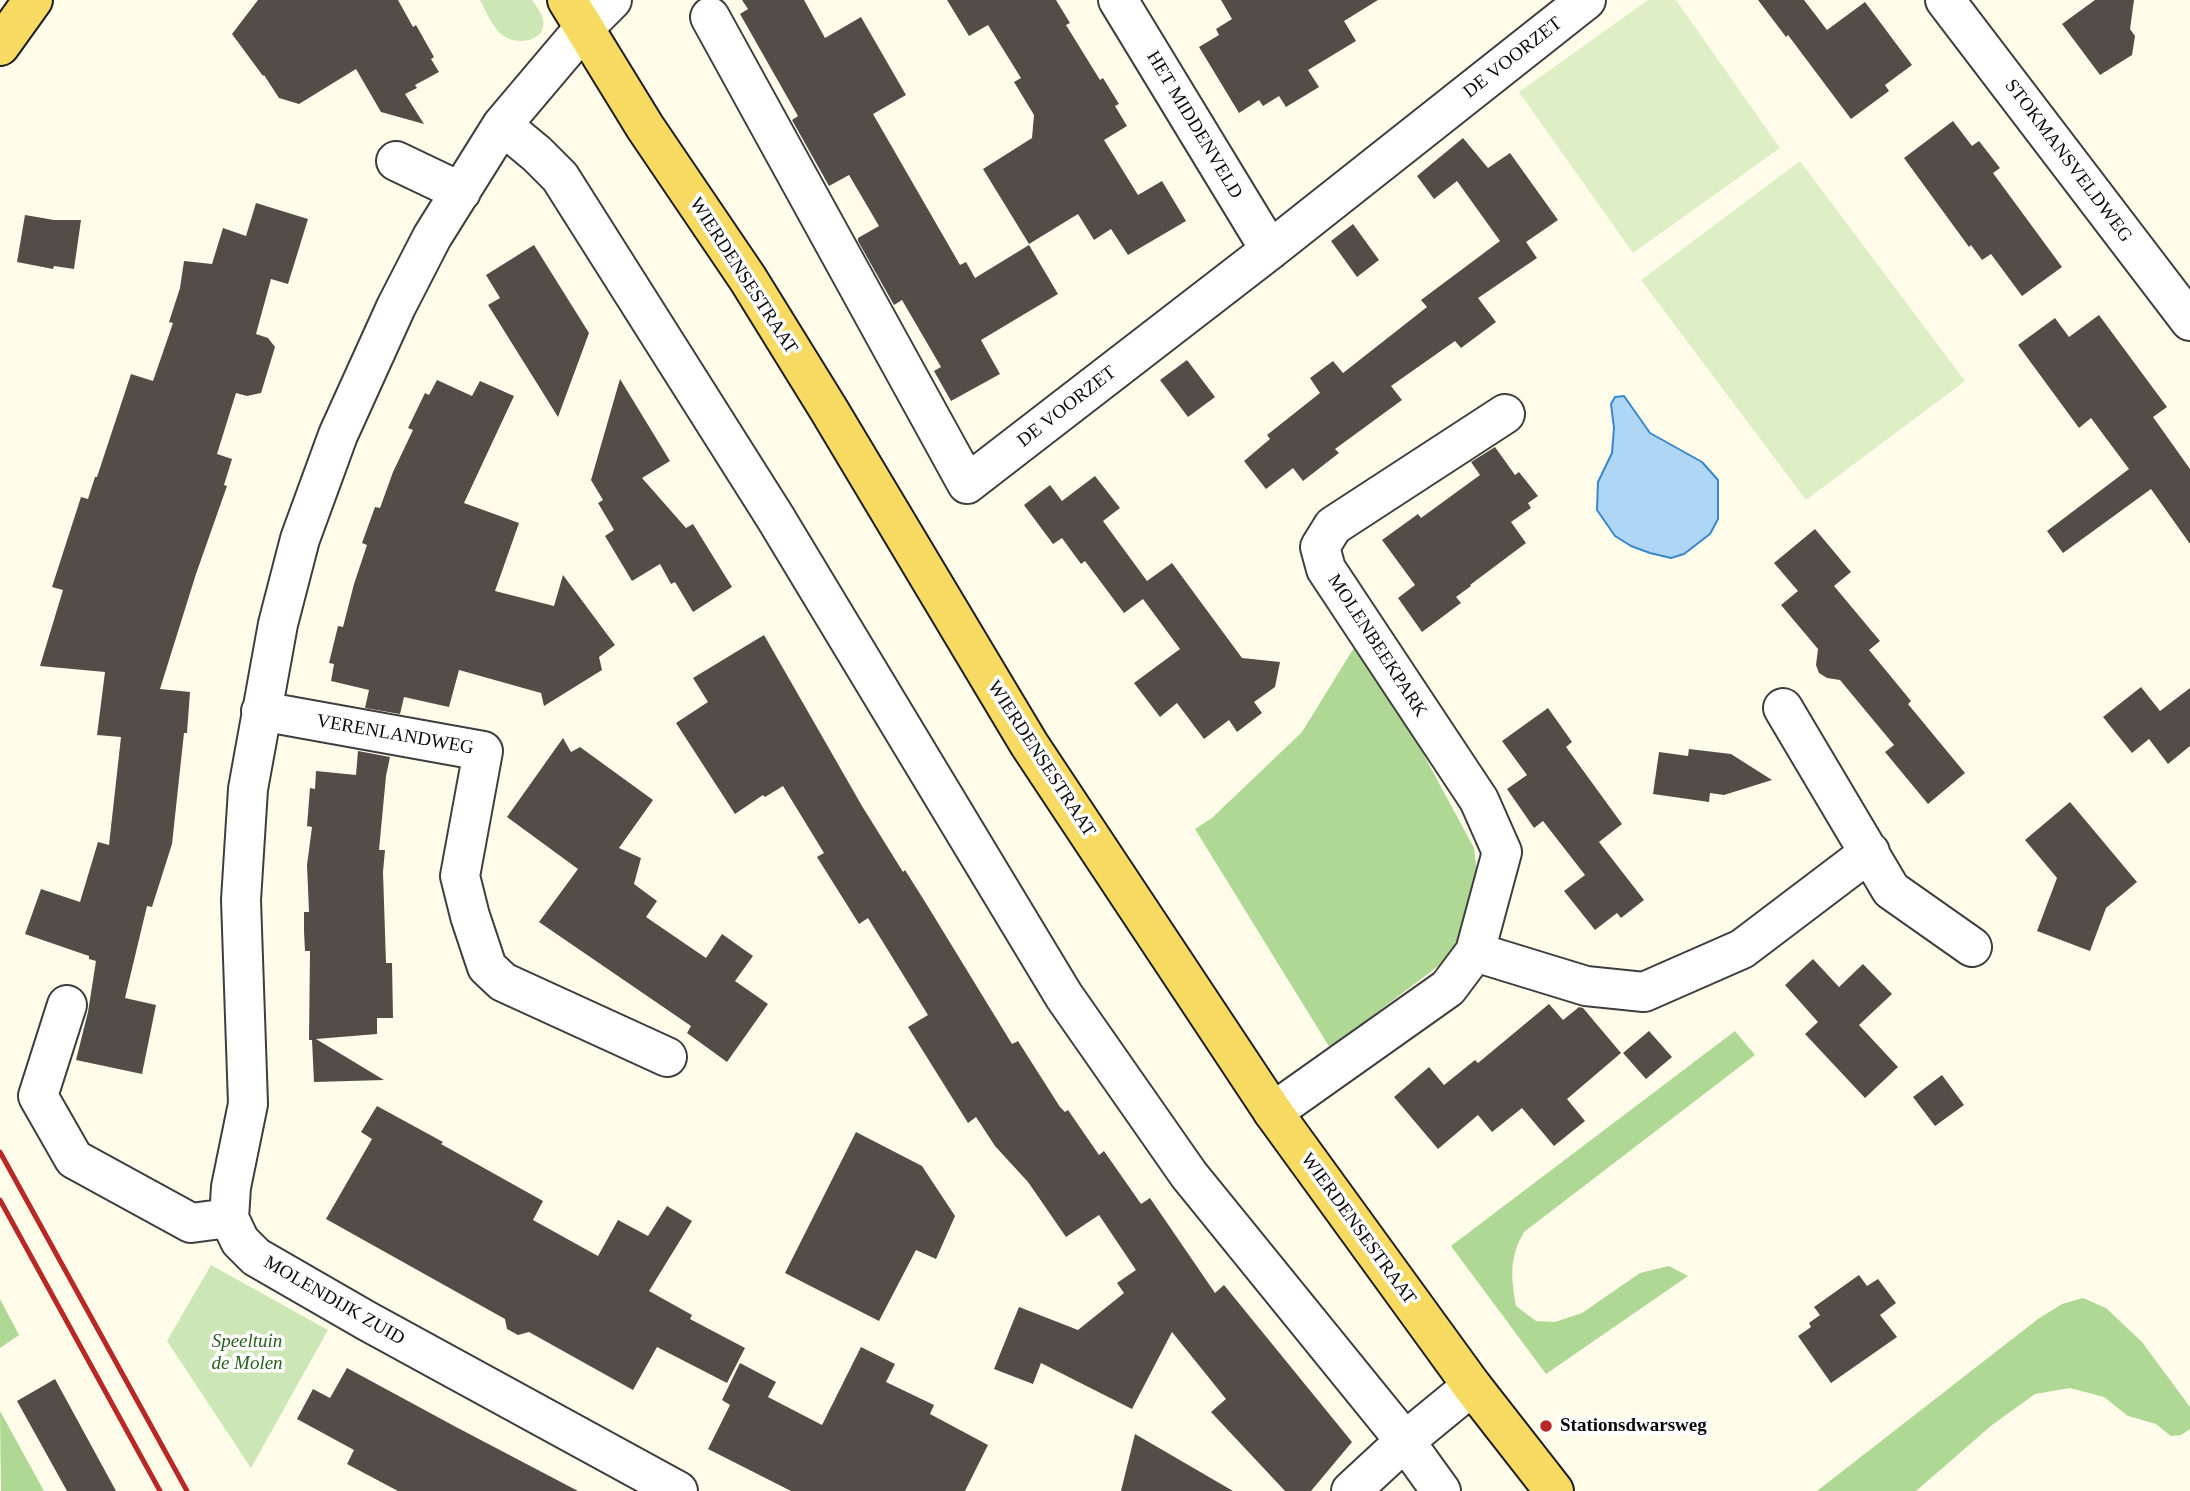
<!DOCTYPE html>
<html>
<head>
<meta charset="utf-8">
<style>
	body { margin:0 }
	canvas { display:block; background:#fffce9 }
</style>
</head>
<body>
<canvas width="2190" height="1491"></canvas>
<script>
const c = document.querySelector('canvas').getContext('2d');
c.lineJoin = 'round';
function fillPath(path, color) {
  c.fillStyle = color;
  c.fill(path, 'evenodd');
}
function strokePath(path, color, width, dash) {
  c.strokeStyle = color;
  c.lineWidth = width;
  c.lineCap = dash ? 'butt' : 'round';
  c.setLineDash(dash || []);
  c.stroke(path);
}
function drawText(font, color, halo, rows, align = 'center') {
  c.font = font + ' "Times New Roman",serif';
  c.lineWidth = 7;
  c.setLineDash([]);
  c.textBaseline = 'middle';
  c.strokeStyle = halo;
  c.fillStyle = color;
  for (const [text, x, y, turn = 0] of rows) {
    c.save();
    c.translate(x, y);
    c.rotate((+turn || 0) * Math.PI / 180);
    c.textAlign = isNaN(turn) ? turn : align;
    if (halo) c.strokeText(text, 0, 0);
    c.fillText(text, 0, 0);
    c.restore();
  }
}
fillPath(new Path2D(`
	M480 0H532C536 6 542 13 543 20 547 43 514 46 501 34 492 26 486 11 480 0Z
	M211 1265 328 1330 251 1468 167 1341Z`), '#cce7b5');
fillPath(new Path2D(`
	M1355 646 1406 722 1474 848 1477 872 1464 934 1450 957 1330 1048 1195 829 1212 818 1302 732Z
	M1735 1031 1755 1055 1524 1232C1509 1258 1511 1277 1516 1306L1536 1321 1555 1322 1582 1313 1640 1273 1669 1266 1688 1276 1546 1374 1451 1246Z
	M2083 1298 2106 1308 2142 1342 2190 1407V1429L2181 1435 2171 1436 2156 1424 2128 1416 2104 1397 2070 1388 2035 1394 1992 1425 1916 1491H1817L2038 1319 2062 1304Z
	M0 1299 19 1335 0 1348Z
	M0 1411 44 1491H1Z`), '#afd894');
fillPath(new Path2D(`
	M1648 0H1676L1780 148 1633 253 1519 92Z
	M1800 161 1965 381 1806 500 1641 280Z`), '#deefc6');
const water = new Path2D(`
	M1624 396 1650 433 1702 462 1718 480V519L1710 534 1684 554 1671 558 1650 553 1631 546 1615 536 1597 510 1598 482 1612 453 1614 428 1611 404 1615 397Z`);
fillPath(water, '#afd7f5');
strokePath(water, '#3887ca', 2);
fillPath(new Path2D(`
	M258 0H398L413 27 416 25 434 57 431 59 439 72 415 85 417 88 405 94 424 124 381 112 356 69 299 104 279 98 264 75 263 76 232 34Z
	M742 0H804L825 38 861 17 906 95 873 114 960 265 966 262 975 278 1029 245 1058 294 981 340 1000 374 951 401 934 371 941 367 902 300 894 305 858 241V238L879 226 849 175 829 186 792 120 798 116 740 14 748 9Z
	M947 0H1056L1070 23 1066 25 1100 80 1103 78 1119 104 1115 106 1127 126 1104 140 1138 195 1162 181 1186 221 1128 255 1111 229 1094 240 1078 214 1029 244 983 169 1032 138 1034 115 1014 82 1021 78 988 25 969 36Z
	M1221 0H1378L1344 21 1356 41 1308 70 1319 87 1286 107 1279 96 1263 106 1259 100 1239 113 1199 47 1219 35 1216 29 1232 19Z
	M1758 0H1804L1827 30 1865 2 1912 65 1885 85 1889 91 1851 119 1788 35 1786 37Z
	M2095 0H2134L2130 29 2135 36 2132 55 2100 75 2062 24Z
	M1953 121 1972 146 1979 141 2000 168 1993 173 2062 267 2022 296 1991 254 1982 260 1971 245 1969 247 1904 158Z
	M1463 138 1488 168 1510 153 1558 220 1526 242 1537 258 1478 298 1496 322 1461 348 1455 341 1391 386 1402 400 1335 449 1339 453 1303 481 1293 468 1266 489 1244 461 1270 439 1267 435 1320 393 1310 378 1333 361 1343 373 1427 307 1421 300 1500 241 1457 181 1434 199 1417 176Z
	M256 203 308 219 288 284 271 279 256 334 268 338 275 347 261 393 247 396 236 393 217 454 232 459 224 485 227 486 196 574 160 689 190 692 187 733H184L172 844 152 907 147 906 125 998 156 1005 142 1074 76 1060 88 1012 96 961 89 959V956L25 934 41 889 80 902 98 842 109 845 121 737 97 735 105 672 40 666 63 590 52 587 81 497 88 499 95 477H97L131 374 153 381 173 323 169 322 180 288 184 261 212 264 223 228 246 236Z
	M25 215 54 220H81L74 269 54 266 53 269 17 262Z
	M1353 224 1379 260 1357 277 1331 241Z
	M534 245 589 333 558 417 488 305 500 298 486 275Z
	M2099 315 2167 407 2153 417 2190 469V544L2151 489 2063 553 2047 531 2129 469 2091 418 2079 428 2018 345 2055 318 2069 337Z
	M1187 360 1215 397 1188 417 1160 380Z
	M620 379 670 461 642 478 686 528 693 524 732 587 693 612 675 582 671 584 660 564 632 581 605 536 614 530 598 503 603 500 591 480Z
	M437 380 472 396 480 381 514 396 464 503 519 523 495 591 554 606 563 575 615 645 599 657 602 670 544 706 541 693 459 670 449 707 404 697 400 714 365 708 369 690 331 681 334 664 329 663 338 626 343 627 354 584 367 545 362 543 375 507 380 508 393 472 413 430 408 428 425 393 429 395Z
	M1495 447 1515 475 1519 472 1538 496 1528 503 1531 508 1511 522 1526 543 1470 585 1471 586 1456 597 1461 603 1422 632 1398 598 1415 585 1382 540 1418 514 1421 518 1480 475 1471 462Z
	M1095 476 1120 508 1103 521 1147 581 1172 563 1242 658 1280 662 1275 687 1254 702 1262 713 1237 732 1229 720 1204 739 1177 703 1160 717 1134 683 1180 649 1143 599 1124 613 1085 561 1081 564 1062 538 1053 544 1024 505 1050 485 1062 501Z
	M1815 529 1851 572 1834 586 1880 641 1869 650 1911 701 1908 704 1965 773 1928 804 1885 752 1894 745 1840 680 1827 678 1819 673 1816 665 1818 649 1781 605 1798 591 1774 563Z
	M764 635 862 806 903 872 905 870 927 905 1012 1044 1018 1041 1060 1107 1065 1112 1068 1110 1099 1155 1104 1151 1141 1204 1150 1198 1215 1293 1224 1285 1352 1442 1311 1491H1285L1211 1412 1226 1399 1172 1332 1132 1409 1041 1363 1033 1384 994 1369 1019 1307 1078 1330 1124 1293 1117 1283 1136 1270 1099 1215 1066 1237 1028 1182 995 1146 976 1117 968 1123 908 1027 928 1015 868 918 859 924 817 857 824 853 783 786 765 797 763 795 735 814 676 723 708 702 693 678Z
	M2141 687 2160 711 2190 688V746L2168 764 2149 739 2132 753 2103 717Z
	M1548 708 1572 742 1566 747 1622 824 1599 842 1644 900 1621 918 1617 913 1595 930 1564 891 1585 875 1543 821 1534 828 1507 789 1527 775 1502 741Z
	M563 738 571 752 580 747 653 800 619 848 641 858 634 884 657 901 646 917 706 958 722 934 753 956 735 981 768 1004 727 1062 687 1033 691 1026 539 922 578 869 507 817Z
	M1689 749 1731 754 1772 780 1724 795 1710 793 1709 802 1653 794 1659 752 1688 756Z
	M358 751 390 757 386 776 379 850H385L383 872 386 963H392L393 1018H377V1034L316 1039 384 1080 314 1082 312 1040H309L310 951H305L304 931V912H309L307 865 312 827 307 826 310 788 315 789 316 771 356 775Z
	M2070 802 2137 882 2106 908 2090 951 2037 931 2057 878 2025 840Z
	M1813 959 1839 987 1863 964 1892 994 1859 1025 1898 1067 1865 1098 1805 1034 1818 1022 1785 985Z
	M1549 1004 1563 1020 1579 1007 1583 1008 1621 1053 1567 1099 1585 1121 1554 1146 1522 1108 1492 1132 1478 1115 1438 1149 1394 1097 1429 1067 1444 1085 1475 1060 1478 1063Z
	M1649 1031 1672 1057 1646 1079 1623 1053Z
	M1942 1075 1964 1105 1935 1126 1913 1097Z
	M377 1106 443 1142 441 1144 543 1201 533 1220 598 1256 618 1220 648 1236 667 1206 692 1221 649 1291 692 1315 690 1319 745 1348 727 1383 657 1347 633 1390 529 1332 518 1335 507 1329 505 1319 326 1219 372 1139 361 1132Z
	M856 1132 922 1166 955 1216 936 1259 916 1250 879 1321 785 1273Z
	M1859 1275 1867 1286 1878 1279 1896 1303 1880 1315 1897 1337 1831 1383 1798 1336 1811 1327 1809 1323 1820 1315 1814 1307Z
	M861 1347 895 1364 886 1382 934 1405 930 1414 988 1445 965 1491H791L708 1449 730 1405 722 1400 740 1363 776 1382 768 1397 822 1425Z
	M347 1368 456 1427 578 1491H398L347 1464 354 1450 297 1419 313 1389 330 1398Z
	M55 1379 116 1491H67L17 1401Z
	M1135 1434 1233 1491H1121Z`), '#534d48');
const minor = new Path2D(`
	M1118 0 1270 250
	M1945 0 2190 321
	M710 17 967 484 1270 250 1586 0
	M502 125 537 154 560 177 775 517 1064 996 1189 1175 1405 1441 1441 1491
	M396 161 461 192
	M1783 708 1891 890 1972 947
	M261 711 483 751 460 876 470 916 487 967 503 982 667 1057
	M1475 952 1586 986 1644 992 1742 949 1870 852
	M67 1005 38 1096 74 1159 191 1223 229 1218 240 1241 256 1257 367 1321 678 1491
	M1273 1112 1448 988 1475 952 1502 852 1479 800 1326 569 1320 547 1333 526 1505 414
	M229 1218 231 1187 248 1104 241 900 248 789 278 624 300 539 338 435 396 307 432 237 502 125 584 28 612 0
	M1351 1491 1405 1441 1472 1386`);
const major = new Path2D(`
	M567 0 645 127 748 279 829 410 1029 744 1273 1112 1472 1386 1554 1491
	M0 46 33 0`);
strokePath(minor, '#3e3e3e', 42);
strokePath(major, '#1c1c1c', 42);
strokePath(minor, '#fff', 38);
strokePath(major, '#f6da62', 38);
strokePath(new Path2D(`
	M0 1152 187 1491
	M0 1200 160 1491`), '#b82826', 5);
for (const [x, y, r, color] of [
	[1546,1426,7,"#b82826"]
]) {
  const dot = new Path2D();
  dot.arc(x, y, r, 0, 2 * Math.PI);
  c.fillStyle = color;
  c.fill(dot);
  strokePath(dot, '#fff', 2.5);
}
drawText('19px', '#0b0b0b', '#fff', [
	["DE VOORZET",1513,58,-38],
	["HET MIDDENVELD",1194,125,59],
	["STOKMANSVELDWEG",2068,161,53],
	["WIERDENSESTRAAT",743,276,57],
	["DE VOORZET",1067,407,-38],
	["MOLENBEEKPARK",1377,646,57],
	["VERENLANDWEG",395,735,10],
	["WIERDENSESTRAAT",1041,759,57],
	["WIERDENSESTRAAT",1358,1229,54],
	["MOLENDIJK ZUID",334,1301,30]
]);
drawText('italic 19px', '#27611d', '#fff', [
	["Speeltuin",247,1342],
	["de Molen",247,1364]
]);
drawText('bold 19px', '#0b0b0b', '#fff', [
	["Stationsdwarsweg",1560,1426]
], 'left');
</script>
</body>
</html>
